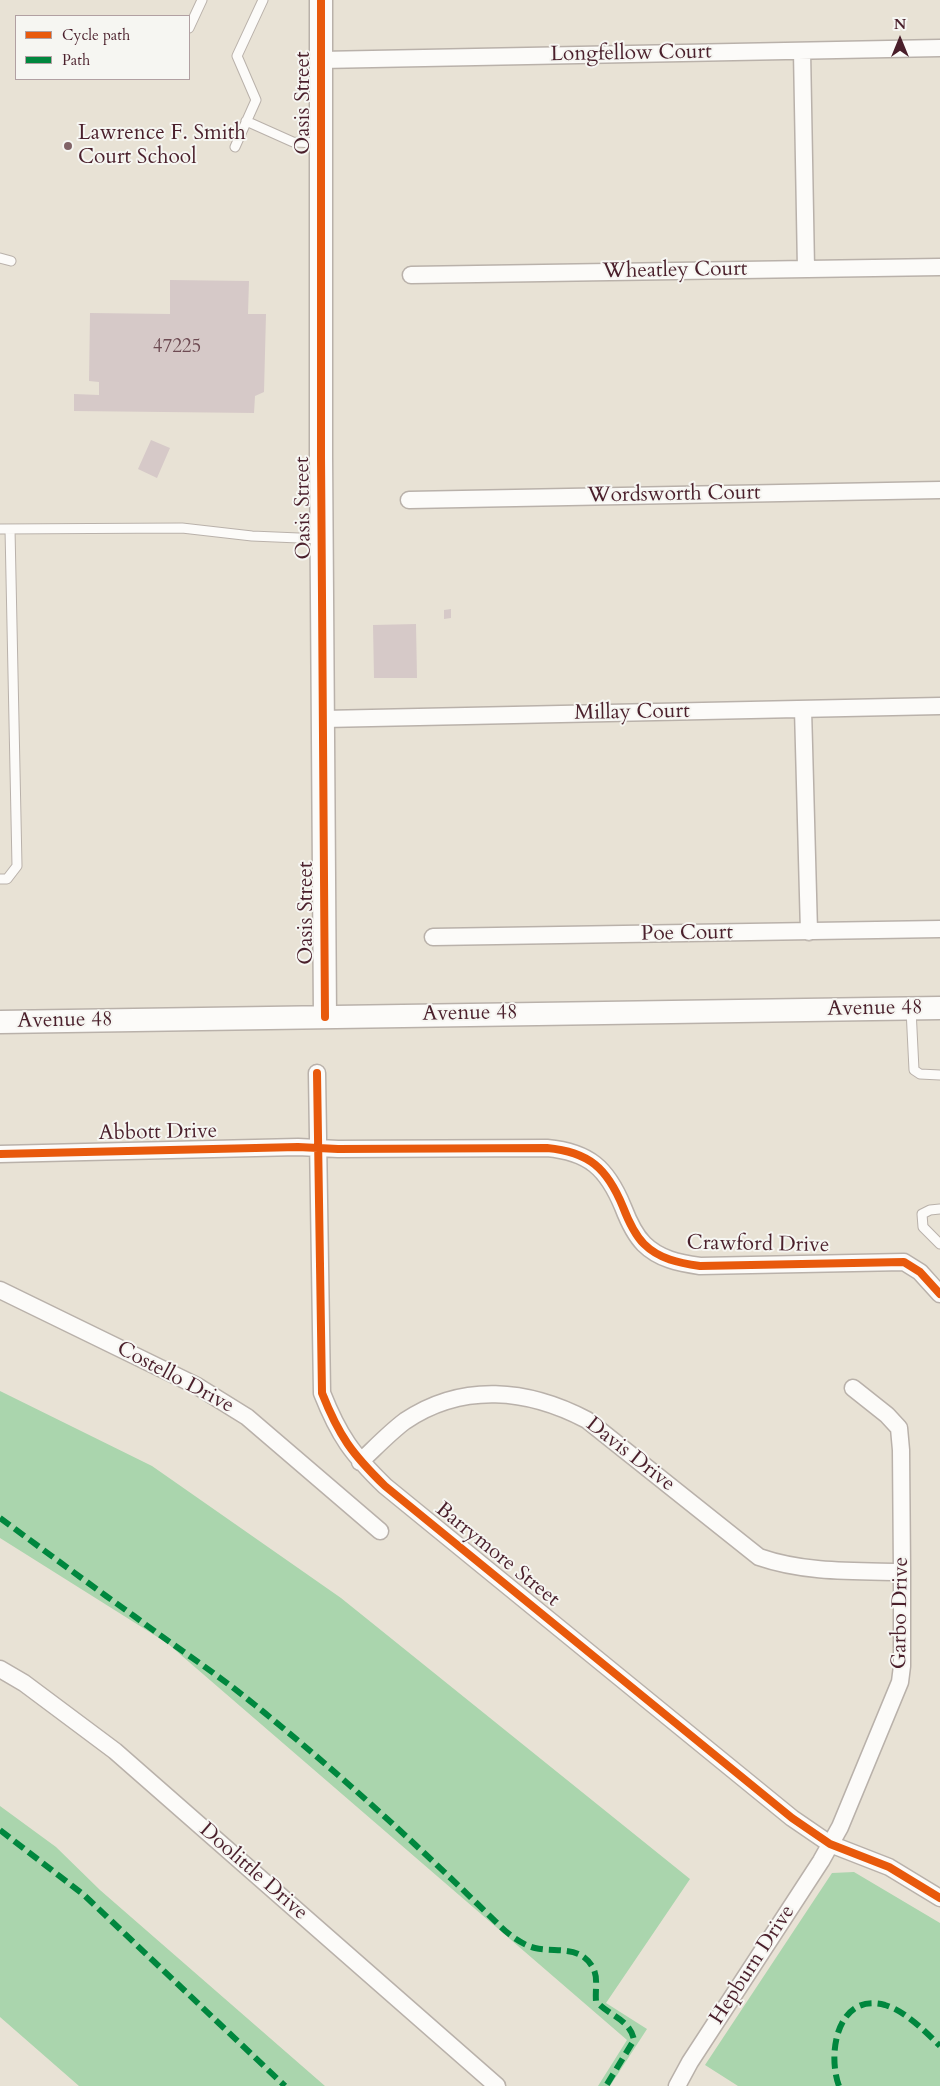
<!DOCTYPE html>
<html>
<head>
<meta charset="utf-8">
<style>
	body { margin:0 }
	#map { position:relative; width:940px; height:2086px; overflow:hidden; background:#e8e2d5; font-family:Cardo,serif }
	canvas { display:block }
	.legend { position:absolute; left:15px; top:15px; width:175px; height:65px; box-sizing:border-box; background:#f6f6f2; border:1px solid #b1a0a2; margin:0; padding:6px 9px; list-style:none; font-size:15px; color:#4a1f2b }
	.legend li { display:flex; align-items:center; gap:10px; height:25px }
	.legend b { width:25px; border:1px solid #b1a0a2 }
	.north { position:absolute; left:875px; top:15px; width:50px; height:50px; -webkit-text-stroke:4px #f6f6f2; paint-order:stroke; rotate:0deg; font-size:14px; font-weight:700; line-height:20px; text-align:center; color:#4a1f2b }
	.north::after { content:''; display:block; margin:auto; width:18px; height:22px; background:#4a1f2b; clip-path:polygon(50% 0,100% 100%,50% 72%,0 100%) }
</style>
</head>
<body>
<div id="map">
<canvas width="940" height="2086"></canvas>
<ul class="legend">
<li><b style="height:6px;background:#e8590c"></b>Cycle path</li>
<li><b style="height:6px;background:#00873e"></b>Path</li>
</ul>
<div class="north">N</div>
</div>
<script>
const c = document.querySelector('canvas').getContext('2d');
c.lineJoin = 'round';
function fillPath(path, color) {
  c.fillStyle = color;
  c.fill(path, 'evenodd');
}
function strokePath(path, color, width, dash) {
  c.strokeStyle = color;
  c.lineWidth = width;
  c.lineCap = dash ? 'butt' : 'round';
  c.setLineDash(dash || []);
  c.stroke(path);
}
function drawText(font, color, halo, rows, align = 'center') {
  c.font = font + ' Cardo,serif';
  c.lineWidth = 4;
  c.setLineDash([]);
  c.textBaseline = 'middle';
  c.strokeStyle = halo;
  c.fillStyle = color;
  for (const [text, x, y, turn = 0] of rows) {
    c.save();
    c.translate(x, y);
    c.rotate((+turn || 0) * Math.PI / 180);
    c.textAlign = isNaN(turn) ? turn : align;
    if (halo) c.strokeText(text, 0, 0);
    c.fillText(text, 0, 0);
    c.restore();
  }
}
fillPath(new Path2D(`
	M0 1391 152 1466 341 1598 690 1879 606 2003 647 2029 610 2086H598L627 2040 167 1643 0 1538Z
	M0 1806 56 1847 100 1890 325 2086H79L0 2017Z
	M854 1872 940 1923V2086H738L705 2065 832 1873Z`), '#aad5ad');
fillPath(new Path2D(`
	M170 280 249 281 248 314H266L264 392 255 396 254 413 74 411V394L99 395V382L89 381 90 313 170 314Z
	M151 440 170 448 157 478 138 469Z
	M451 609V618L444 619V610Z
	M416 624 417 678H374L373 625Z`), '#d6c9c8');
const lane = new Path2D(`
	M189 28 202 0
	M246 121 293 142 321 143
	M235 147 256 100 237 56 263 0
	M0 258 11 261
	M0 529 182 528 252 536 322 539
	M0 879H7L17 866 10 529
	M911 1009 914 1070 920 1074 940 1075
	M940 1209 930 1210 922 1214 923 1227 940 1244`);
const street = new Path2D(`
	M802 51 806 269
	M321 60 940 48
	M411 275 940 267
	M409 500 940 490
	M803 709 809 932
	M324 719 940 706
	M433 937 940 929
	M317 1073 322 1393C339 1436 352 1454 385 1486L792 1818 830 1844 889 1867 940 1898
	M0 1154 298 1147 338 1149 547 1148C589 1152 607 1168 623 1207 628 1220 634 1234 644 1244 659 1259 679 1263 700 1266L904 1262 920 1272 940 1294
	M0 1290 197 1386 247 1417 380 1531
	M360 1462C375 1448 389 1433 405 1421 463 1382 528 1389 587 1420L759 1557C805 1573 854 1571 902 1572
	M0 1669 24 1683 115 1751 497 2086
	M677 2086 690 2062 821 1861 840 1827 900 1682 902 1666V1572L901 1450 899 1428 887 1415 853 1388`);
const secondary = new Path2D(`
	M321 0V457L325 1017
	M0 1022 940 1008`);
strokePath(lane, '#b9b1aa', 11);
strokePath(street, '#b9b1aa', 19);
strokePath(secondary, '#b9b1aa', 25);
strokePath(lane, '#fcfbf9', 9);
strokePath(street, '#fcfbf9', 16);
strokePath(secondary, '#fcfbf9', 22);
strokePath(new Path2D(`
	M0 1518C45 1551 89 1584 134 1616 174 1646 216 1673 255 1705 340 1774 421 1848 499 1925 508 1934 522 1945 535 1948 557 1953 582 1944 594 1970 598 1979 595 1991 596 2001 609 2016 630 2019 634 2040L606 2086
	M0 1830 84 1895 285 2086
	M839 2086C827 2054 837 1992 885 2005 905 2011 925 2031 940 2046`), '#00873e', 6, [12, 6]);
strokePath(new Path2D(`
	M321 0V457L325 1017
	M317 1073 322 1393C339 1436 352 1454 385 1486L792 1818 830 1844 889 1867 940 1898
	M0 1154 298 1147 338 1149 547 1148C589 1152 607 1168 623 1207 628 1220 634 1234 644 1244 659 1259 679 1263 700 1266L904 1262 920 1272 940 1294`), '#e8590c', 8);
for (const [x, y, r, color] of [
	[68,146,5,"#816366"]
]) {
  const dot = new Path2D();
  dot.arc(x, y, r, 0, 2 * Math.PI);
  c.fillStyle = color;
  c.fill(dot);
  strokePath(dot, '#f6f6f2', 2);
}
drawText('19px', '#6d4a52', null, [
	["47225",177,348]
]);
drawText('21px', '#4a1f2b', '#f6f6f2', [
	["Longfellow Court",631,54,-1],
	["Oasis Street",304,103,-90],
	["Wheatley Court",675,271,-1],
	["Wordsworth Court",674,495,-1],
	["Oasis Street",304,508,-91],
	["Millay Court",632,713,-1],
	["Oasis Street",307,913,-90],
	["Poe Court",687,934,-1],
	["Avenue 48",875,1009,-1],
	["Avenue 48",470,1014,-1],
	["Avenue 48",65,1021,-1],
	["Abbott Drive",158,1133,-1],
	["Crawford Drive",758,1245,1],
	["Costello Drive",175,1378,28],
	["Davis Drive",630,1455,38],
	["Barrymore Street",497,1555,39],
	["Garbo Drive",901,1613,-89],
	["Doolittle Drive",253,1872,41],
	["Hepburn Drive",753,1965,-57]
]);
drawText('21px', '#4a1f2b', '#f6f6f2', [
	["Lawrence F. Smith",78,134],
	["Court School",78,158]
], 'left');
</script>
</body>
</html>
